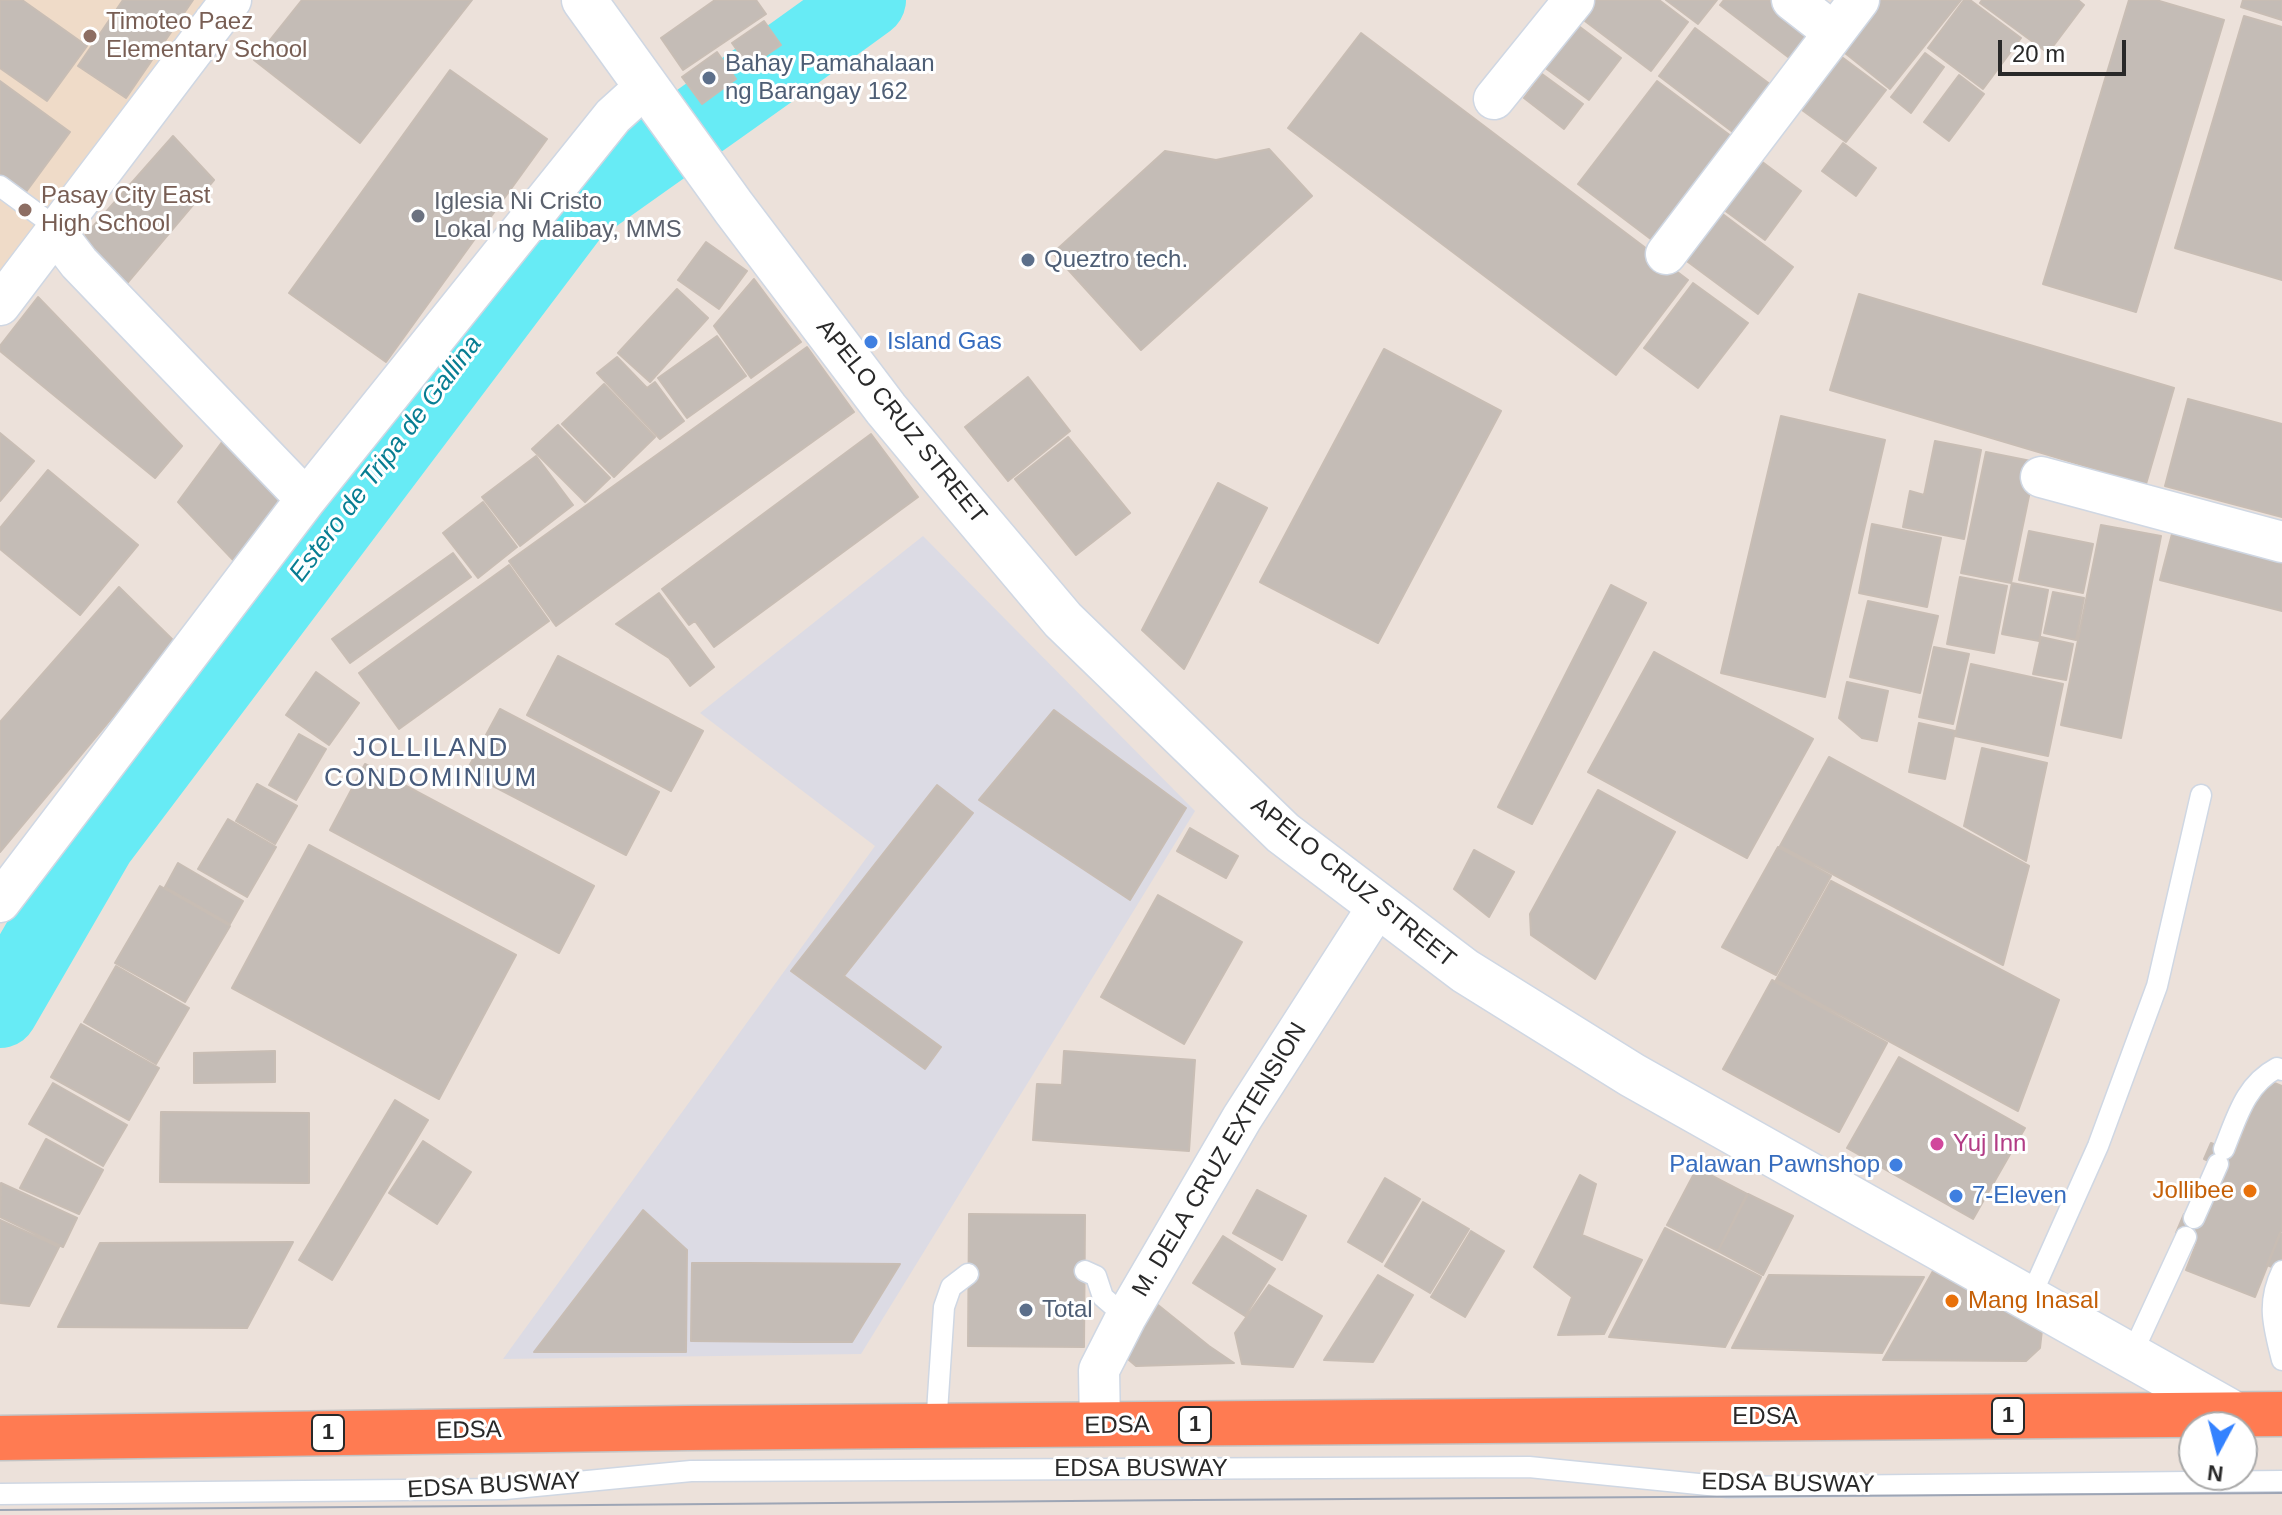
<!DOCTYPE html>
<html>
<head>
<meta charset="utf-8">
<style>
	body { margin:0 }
	#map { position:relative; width:2282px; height:1515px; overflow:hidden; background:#ece1da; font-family:Helvetica,sans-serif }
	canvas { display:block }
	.north { position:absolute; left:2178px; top:1411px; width:80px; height:80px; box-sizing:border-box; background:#fff; border:2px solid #a9a9a9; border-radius:50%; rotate:187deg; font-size:22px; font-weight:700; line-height:32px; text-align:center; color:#292929 }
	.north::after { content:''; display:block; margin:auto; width:28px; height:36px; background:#3482ff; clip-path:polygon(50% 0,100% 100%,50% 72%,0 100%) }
	.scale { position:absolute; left:1998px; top:40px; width:128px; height:36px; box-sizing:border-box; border:4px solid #292929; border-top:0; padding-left:10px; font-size:24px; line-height:28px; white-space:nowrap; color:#292929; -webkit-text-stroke:6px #fff; paint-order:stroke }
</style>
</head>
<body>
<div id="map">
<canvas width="2282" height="1515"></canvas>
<div class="north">N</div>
<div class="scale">20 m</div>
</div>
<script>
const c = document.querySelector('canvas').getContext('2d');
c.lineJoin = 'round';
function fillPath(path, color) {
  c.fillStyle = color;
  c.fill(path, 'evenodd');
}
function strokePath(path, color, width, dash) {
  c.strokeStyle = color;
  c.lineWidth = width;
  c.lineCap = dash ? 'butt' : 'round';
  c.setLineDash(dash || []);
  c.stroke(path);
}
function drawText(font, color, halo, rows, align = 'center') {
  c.font = font + ' Helvetica,sans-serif';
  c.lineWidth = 6;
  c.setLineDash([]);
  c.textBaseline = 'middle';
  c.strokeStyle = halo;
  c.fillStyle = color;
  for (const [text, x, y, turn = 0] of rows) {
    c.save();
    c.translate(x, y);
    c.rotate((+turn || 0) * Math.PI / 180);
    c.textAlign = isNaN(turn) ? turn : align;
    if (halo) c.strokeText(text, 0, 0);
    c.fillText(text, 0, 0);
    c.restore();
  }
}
fillPath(new Path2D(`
	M923 536 1195 811 861 1354 503 1359 875 846 700 713Z`), '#dcdbe4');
fillPath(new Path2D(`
	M0 0H206L0 276Z`), '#efdbc8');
strokePath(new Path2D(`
	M0 1010 98 841 575 209C673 139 771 71 868 0`), '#67ebf5', 76);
const building = new Path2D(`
	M0 0H22L87 46 47 101 0 68Z
	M123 0H193L126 98 78 66Z
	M302 0H472L360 143 254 60Z
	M715 0H756L766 14 683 70 661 38Z
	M1589 0H1659L1688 22 1651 71 1577 15Z
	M1666 0H1717L1698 24Z
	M1724 0H1769L1812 33 1792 60 1720 5Z
	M1870 0H1961L1890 89 1835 45Z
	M1964 0H1970L2021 38 1983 89 1928 48Z
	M1982 0H2078L2084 5 2048 53 1980 3Z
	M2129 0H2156L2224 20 2136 312 2043 284Z
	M2243 0H2282V20L2241 7Z
	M2244 16 2282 27V280L2175 248Z
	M764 21 781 45 749 67 732 43Z
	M1576 24 1621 58 1589 100 1544 67Z
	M1695 28 1775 88 1738 136 1659 76Z
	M1361 33 1688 280 1616 375 1288 128Z
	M1831 49 1886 90 1846 142 1791 102Z
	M717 52 736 79 702 104 682 77Z
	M1925 53 1944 67 1911 113 1891 97Z
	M450 70 547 139 386 362 289 293Z
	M1542 74 1583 104 1564 129 1524 98Z
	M1959 75 1984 94 1949 141 1924 122Z
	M0 81 70 132 23 196 0 179Z
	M1657 81 1735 139 1656 243 1578 184Z
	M173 136 214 180 118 294 74 248Z
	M1843 143 1876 168 1856 196 1822 171Z
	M1269 149 1312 196 1141 350 1053 253 1165 151 1216 160Z
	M1753 155 1801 191 1765 240 1716 204Z
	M1712 206 1793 267 1758 314 1676 253Z
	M706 242 747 271 719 309 678 280Z
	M754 279 801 342 751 378 714 326Z
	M1693 283 1748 323 1698 388 1644 348Z
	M677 289 708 318 650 382 618 353Z
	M1859 294 2174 388 2146 484 1830 390Z
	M38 297 182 446 155 478 0 351V346Z
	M717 336 746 376 687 418 658 378Z
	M807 347 854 412 556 626 509 561Z
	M1384 349 1501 411 1378 643 1260 582Z
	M617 357 647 388 655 382 684 421 660 439 597 373Z
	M1028 377 1070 431 1008 481 965 427Z
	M604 384 655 437 614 477 562 424Z
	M2188 399 2282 424V517L2165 486Z
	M1781 416 1885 440 1825 697 1721 673Z
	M558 425 610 478 585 502 532 449Z
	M0 433 34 461 0 501Z
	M871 434 918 497 714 647 695 621 689 625 662 589Z
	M1068 437 1130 513 1076 555 1015 479Z
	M225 438 285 502 235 562 178 502Z
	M1935 441 1981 450 1964 539 1903 527 1910 491 1924 495Z
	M1986 452 2036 462 2011 583 1961 573Z
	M536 456 573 505 520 546 482 497Z
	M48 470 138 545 80 615 0 549V528Z
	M1218 483 1267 508 1184 669 1142 630Z
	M483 502 517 547 478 578 443 533Z
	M1872 524 1941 538 1927 607 1859 593Z
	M2101 525 2161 536 2121 738 2061 725Z
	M2029 531 2093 544 2083 593 2019 580Z
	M2172 534 2282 562V611L2160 580Z
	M453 553 471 577 350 663 332 639Z
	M509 565 549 621 399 729 359 673Z
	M1960 577 2007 586 1994 653 1947 644Z
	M2012 583 2048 590 2039 641 2002 634Z
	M1611 585 1646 603 1532 824 1498 807Z
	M119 587 175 642 0 852V722Z
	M2053 592 2084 598 2076 640 2044 633Z
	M659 593 714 667 690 686 669 658 616 624Z
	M1868 601 1938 616 1920 693 1850 677Z
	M2041 637 2073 644 2066 680 2033 674Z
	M1934 647 1969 654 1953 724 1919 717Z
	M1654 652 1813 739 1747 858 1588 772Z
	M558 656 703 731 671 791 527 715Z
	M1971 664 2063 684 2048 756 1955 736Z
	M316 672 359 703 329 745 286 715Z
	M1847 682 1888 691 1877 741 1862 738 1839 718Z
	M500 709 659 792 626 855 466 772Z
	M1054 710 1186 808 1130 900 979 800Z
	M1919 723 1955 731 1945 779 1909 772Z
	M299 734 326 749 296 800 269 785Z
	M1982 748 2047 763 2026 861 1964 826Z
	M1829 757 2029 866 2003 965 1780 846Z
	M365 764 594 886 559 953 330 830Z
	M257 784 297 806 275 844 236 821Z
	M937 785 973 813 844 976 941 1047 925 1069 791 971Z
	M1598 790 1675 832 1595 979 1531 935 1530 914Z
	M228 819 276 847 247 897 198 869Z
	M1190 828 1238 856 1226 878 1177 851Z
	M309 845 516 955 439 1099 232 988Z
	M1778 847 1831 876 1776 975 1722 947Z
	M1474 850 1514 872 1489 917 1454 889Z
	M178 863 243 901 230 924 165 887Z
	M1831 881 2059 1000 2018 1111 1776 980Z
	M160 886 230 926 185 1002 115 963Z
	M1158 895 1242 942 1184 1044 1101 997Z
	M116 966 189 1008 156 1064 84 1022Z
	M1772 980 1887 1043 1839 1132 1723 1069Z
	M81 1024 159 1068 129 1120 51 1077Z
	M275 1051V1082L194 1083V1053Z
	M1064 1051 1195 1060 1189 1151 1033 1140 1037 1084 1062 1085Z
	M1899 1057 2025 1128 1973 1219 1847 1148Z
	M2265 1079 2282 1086V1229L2255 1297 2186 1270 2197 1242 2176 1233 2184 1214 2204 1222 2226 1168 2204 1159 2211 1143 2235 1153Z
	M53 1083 127 1125 103 1166 29 1124Z
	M395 1100 428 1120 332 1280 299 1260Z
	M161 1112 309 1113V1183L160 1182Z
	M46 1139 103 1170 79 1214 20 1188Z
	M423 1141 471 1172 437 1224 389 1193Z
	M1697 1168 1747 1194 1718 1251 1667 1225Z
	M1580 1175 1596 1184 1582 1235 1642 1260 1604 1334 1558 1335 1572 1297 1534 1267Z
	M1385 1178 1420 1199 1382 1262 1348 1242Z
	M1 1183 77 1218 63 1247 0 1217Z
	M1257 1190 1306 1216 1282 1260 1233 1233Z
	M1748 1194 1793 1216 1763 1275 1718 1251Z
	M1423 1202 1469 1229 1430 1293 1385 1266Z
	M643 1210 687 1250 686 1352H534Z
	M969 1214 1085 1215 1084 1347 968 1346Z
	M0 1220 59 1247 29 1306 0 1303Z
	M1665 1228 1761 1277 1725 1347 1609 1337Z
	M1471 1231 1504 1251 1465 1317 1431 1297Z
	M2280 1233 2282 1234V1271L2267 1265Z
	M1223 1236 1275 1269 1245 1316 1193 1283Z
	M293 1242 247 1328 58 1327 100 1243Z
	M692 1263H747L900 1264 852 1342H797L691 1341Z
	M1933 1271 2042 1330 2040 1348 2026 1361 1883 1360Z
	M1378 1275 1413 1295 1373 1362 1324 1360Z
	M1769 1275 1924 1277 1882 1353 1732 1348Z
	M1269 1285 1322 1316 1293 1367 1242 1364 1235 1333Z
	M1158 1305 1209 1346 1234 1363 1136 1366 1129 1360 1130 1345Z`);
fillPath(building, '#c4bcb6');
strokePath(building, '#c8bdb4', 2);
const lane = new Path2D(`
	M0 186 42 217 56 233
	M2224 1149C2237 1117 2245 1085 2277 1068L2282 1070
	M2194 1218 2218 1164
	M1085 1271 1096 1276 1103 1297 1126 1317
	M2282 1271C2266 1304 2274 1327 2282 1360
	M2030 1298 2098 1146 2157 986 2201 795
	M2131 1356 2186 1237
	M936 1427 944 1307 951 1287 968 1274
	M0 1494 505 1489 691 1471 1529 1467 1728 1487 2282 1481`);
const street = new Path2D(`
	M1792 0 1833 32
	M1494 99 1574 0
	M56 233 79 263 306 499
	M1666 254 1859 0
	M0 305 231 0
	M2041 477 2282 542
	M0 902 306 499 613 116 645 87
	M1100 1426 1099 1370 1126 1317 1242 1118 1378 906`);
const secondary = new Path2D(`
	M584 0 734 208 886 409 960 498 1063 620 1283 833 1465 971 1632 1075 2236 1415`);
const highway = new Path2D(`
	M0 1438 687 1428 2282 1414`);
strokePath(lane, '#cfd7e3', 23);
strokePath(street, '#cfd7e3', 43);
strokePath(secondary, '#cfd7e3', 47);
strokePath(highway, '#c3c3c3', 47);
strokePath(lane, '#fff', 20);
strokePath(street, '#fff', 40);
strokePath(secondary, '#fff', 44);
strokePath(highway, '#ff7b52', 44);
strokePath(new Path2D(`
	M0 1510C761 1506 1521 1494 2282 1493`), '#9da5b5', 2);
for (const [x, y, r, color] of [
	[90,36,8,"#8d6e63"],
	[709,78,8,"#5c6f8a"],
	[25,210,8,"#8d6e63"],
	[418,216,8,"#6b7280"],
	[1028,260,8,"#5c6f8a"],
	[871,342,8,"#3f7fe0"],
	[1937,1144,8,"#d1479c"],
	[1896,1165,8,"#3f7fe0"],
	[2250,1191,8,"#e8710a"],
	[1956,1196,8,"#3f7fe0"],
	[1952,1301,8,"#e8710a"],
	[1026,1310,8,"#5c6f8a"]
]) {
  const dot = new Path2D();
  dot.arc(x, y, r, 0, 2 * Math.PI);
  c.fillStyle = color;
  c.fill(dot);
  strokePath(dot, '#fff', 3);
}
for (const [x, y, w] of [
	[2008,1416,32],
	[1195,1425,32],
	[328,1433,32]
]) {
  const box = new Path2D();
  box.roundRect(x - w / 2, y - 18, w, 36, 6);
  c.fillStyle = '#fff';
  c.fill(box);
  strokePath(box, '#292929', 2);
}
drawText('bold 22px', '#292929', null, [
	["1",2008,1416],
	["1",1195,1425],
	["1",328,1433]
]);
drawText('24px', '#785e54', '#fff', [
	["Timoteo Paez",106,22],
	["Elementary School",106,50],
	["Pasay City East",41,196],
	["High School",41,224]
], 'left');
drawText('24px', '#4e5e75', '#fff', [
	["Bahay Pamahalaan",725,64],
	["ng Barangay 162",725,92],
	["Queztro tech.",1044,260],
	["Total",1042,1310]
], 'left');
drawText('24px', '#5b616d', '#fff', [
	["Iglesia Ni Cristo",434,202],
	["Lokal ng Malibay, MMS",434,230]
], 'left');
drawText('24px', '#366cbe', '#fff', [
	["Island Gas",887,342],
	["Palawan Pawnshop",1880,1165,"right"],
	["7-Eleven",1972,1196]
], 'left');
drawText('24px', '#292929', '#fff', [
	["APELO CRUZ STREET",901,422,51],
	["APELO CRUZ STREET",1353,883,39],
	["M. DELA CRUZ EXTENSION",1220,1160,-59],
	["EDSA",1765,1417],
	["EDSA",1117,1426,-1],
	["EDSA",469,1431,-1],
	["EDSA BUSWAY",1141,1469],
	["EDSA BUSWAY",1788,1484,1],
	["EDSA BUSWAY",494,1486,-3]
]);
drawText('24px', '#b23c85', '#fff', [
	["Yuj Inn",1953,1144]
], 'left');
drawText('24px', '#c56008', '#fff', [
	["Jollibee",2234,1191],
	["Mang Inasal",1968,1301,"left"]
], 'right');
drawText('italic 26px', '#077d92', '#fff', [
	["Estero de Tripa de Gallina",386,459,-53]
]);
c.letterSpacing = '2px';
drawText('26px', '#475b7c', '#fff', [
	["JOLLILAND",431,749],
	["CONDOMINIUM",431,779]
]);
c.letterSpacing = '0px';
</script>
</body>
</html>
